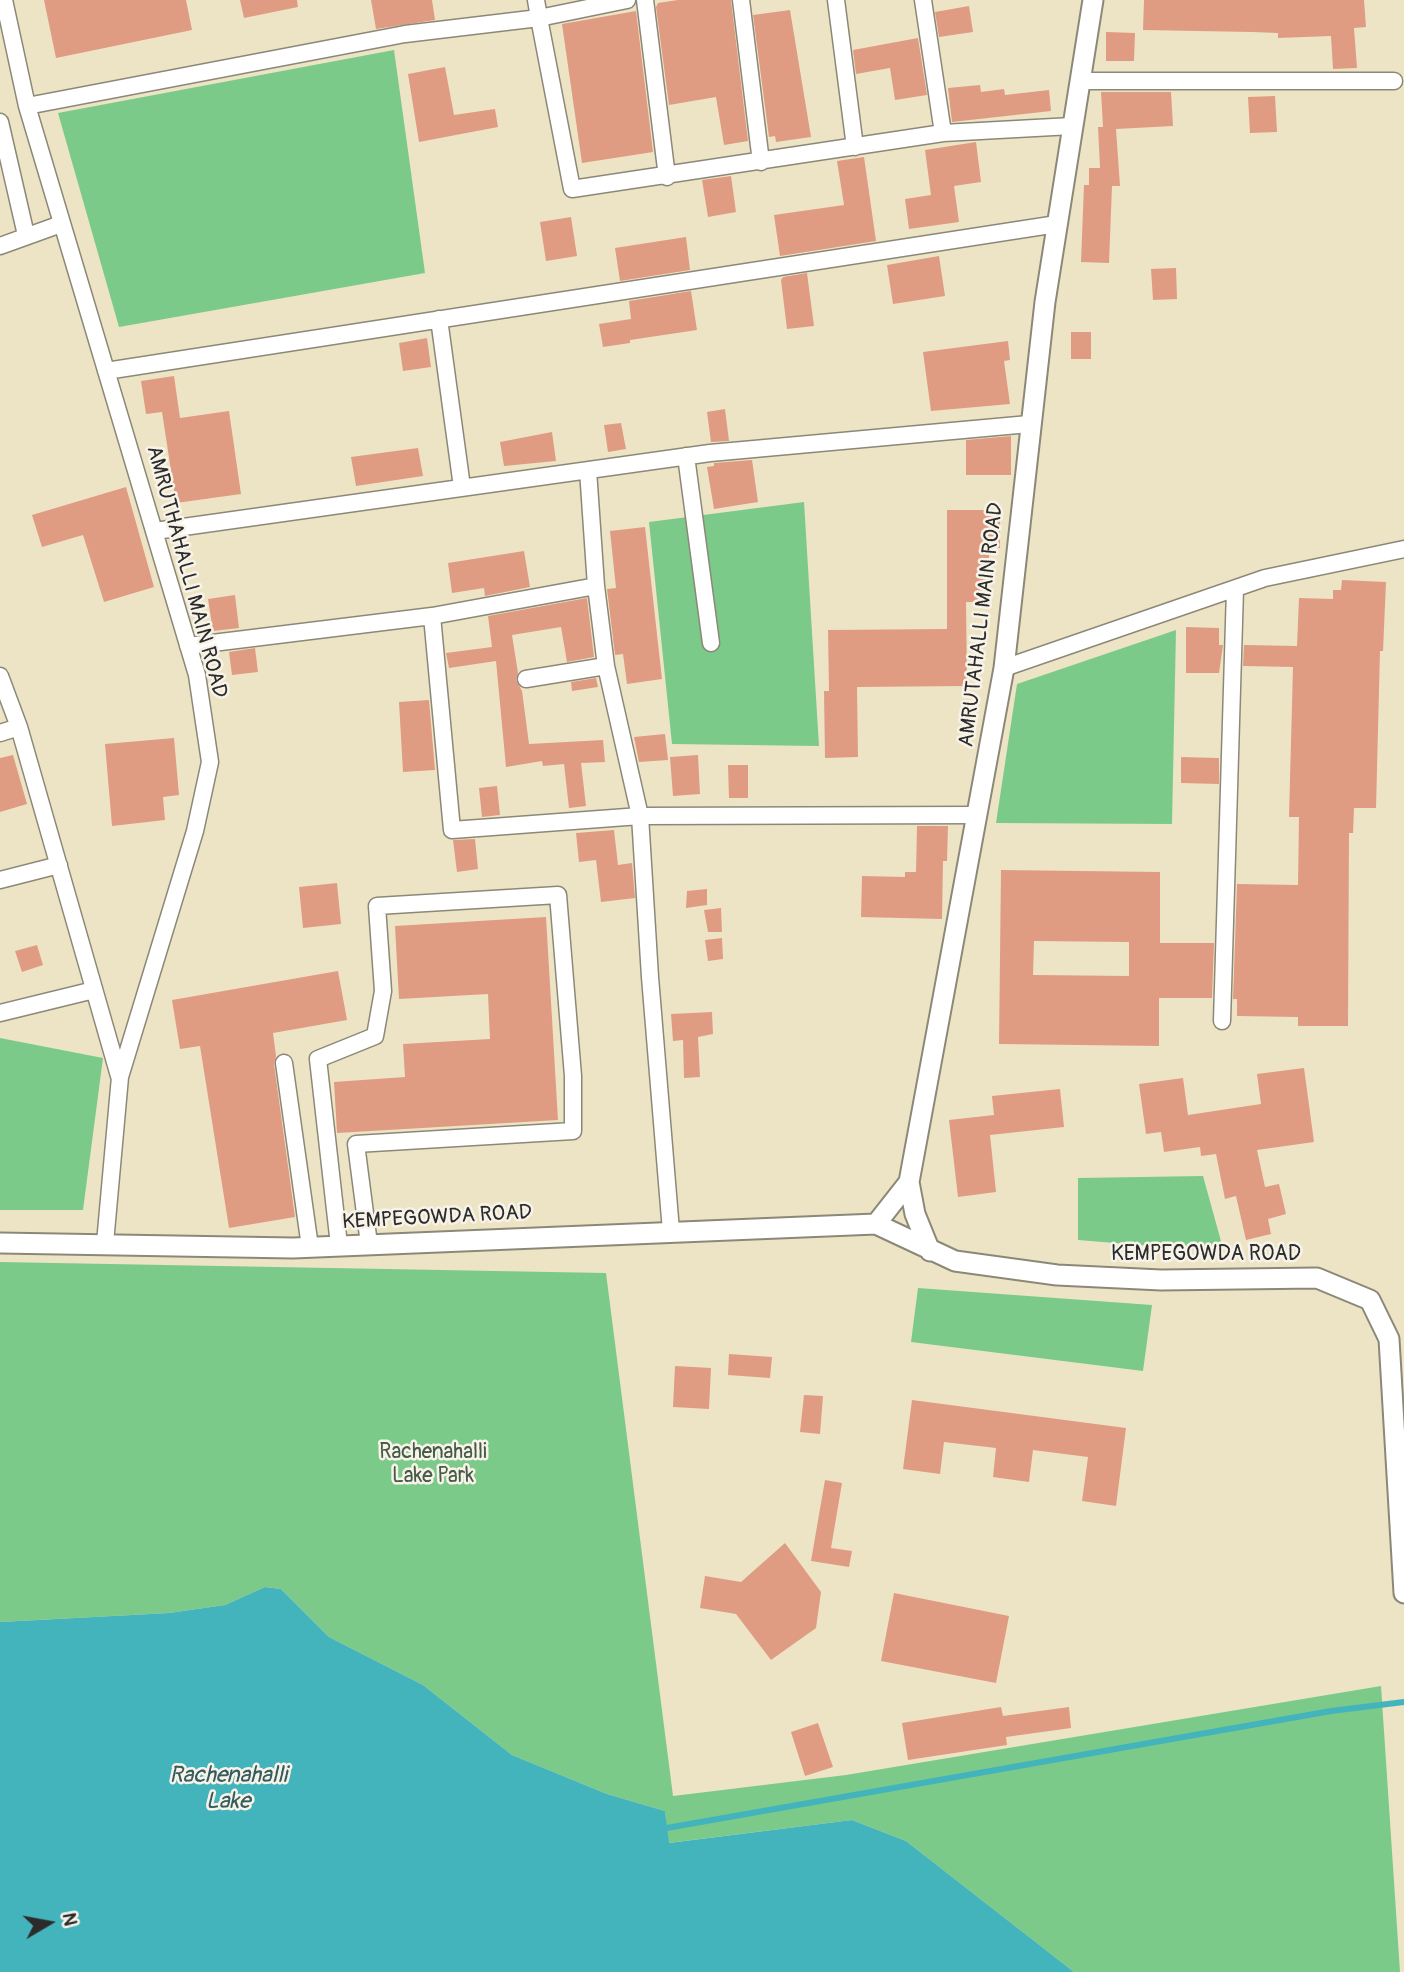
<!DOCTYPE html>
<html>
<head>
<meta charset="utf-8">
<style>
	body { margin:0 }
	#map { position:relative; width:1404px; height:1972px; overflow:hidden; background:#ede4c6; font-family:Pangolin,sans-serif }
	canvas { display:block }
	.north { position:absolute; left:14px; top:1888px; width:70px; height:70px; -webkit-text-stroke:5px #f7f3e8; paint-order:stroke; rotate:80deg; font-size:19px; font-weight:700; line-height:28px; text-align:center; color:#2b2b2b }
	.north::after { content:''; display:block; margin:auto; width:24px; height:32px; background:#2b2b2b; clip-path:polygon(50% 0,100% 100%,50% 72%,0 100%) }
</style>
</head>
<body>
<div id="map">
<canvas width="1404" height="1972"></canvas>
<div class="north">N</div>
</div>
<script>
const c = document.querySelector('canvas').getContext('2d');
c.lineJoin = 'round';
function fillPath(path, color) {
  c.fillStyle = color;
  c.fill(path, 'evenodd');
}
function strokePath(path, color, width, dash) {
  c.strokeStyle = color;
  c.lineWidth = width;
  c.lineCap = dash ? 'butt' : 'round';
  c.setLineDash(dash || []);
  c.stroke(path);
}
function drawText(font, color, halo, rows, align = 'center') {
  c.font = font + ' Pangolin,sans-serif';
  c.lineWidth = 5;
  c.setLineDash([]);
  c.textBaseline = 'middle';
  c.strokeStyle = halo;
  c.fillStyle = color;
  for (const [text, x, y, turn = 0] of rows) {
    c.save();
    c.translate(x, y);
    c.rotate((+turn || 0) * Math.PI / 180);
    c.textAlign = isNaN(turn) ? turn : align;
    if (halo) c.strokeText(text, 0, 0);
    c.fillText(text, 0, 0);
    c.restore();
  }
}
fillPath(new Path2D(`
	M394 50 425 273 119 327 58 113Z
	M804 502 819 746 672 744 649 522Z
	M1176 630 1172 824 996 823 1017 684Z
	M0 1038 103 1058 83 1210H0Z
	M1203 1176 1224 1252 1078 1240V1178Z
	M0 1262 606 1273 673 1796 846 1775 1381 1686 1400 1972H1074L906 1841 852 1820 668 1843 665 1811 607 1794 512 1755 423 1685 329 1637 281 1589 265 1587 225 1605 169 1613 0 1622Z
	M918 1288 1152 1305 1143 1371 911 1342Z`), '#7cca89');
fillPath(new Path2D(`
	M265 1587 281 1589 329 1637 423 1685 512 1755 607 1794 665 1811 669 1843 852 1820 906 1841 1074 1972H0V1622L169 1613 225 1605Z`), '#44b4bc');
strokePath(new Path2D(`
	M661 1829 1331 1711 1404 1702`), '#44b4bc', 6);
fillPath(new Path2D(`
	M44 0H186L192 30 56 58Z
	M240 0H297L298 7 244 18Z
	M371 0H432L435 20 376 29Z
	M678 0H731L748 141 724 145 716 97 669 105 656 7 658 3Z
	M1144 0H1364L1366 27 1354 28 1357 68 1333 69 1331 36 1278 38V33L1252 32 1143 30Z
	M969 6 973 32 939 37 935 12Z
	M790 10 811 137 776 142 775 136 769 137 753 15Z
	M636 11 653 152 582 163 562 24Z
	M1106 32 1135 33 1134 61H1106Z
	M918 38 927 95 895 100 890 68 856 74 853 50Z
	M445 67 454 115 495 109 498 127 419 142 408 74Z
	M980 85 981 92 1004 89 1005 95 1049 90 1051 111 952 122 948 88Z
	M1101 92H1171L1173 126 1116 129 1120 186H1112L1109 263 1081 262 1084 185H1089V168H1100L1098 127H1103Z
	M1275 96 1277 132 1250 133 1248 97Z
	M976 142 981 182 954 186 959 222 909 229 905 199 931 195 925 150Z
	M864 157 876 241 780 256 774 215 844 205 837 161Z
	M731 176 736 212 708 217 702 180Z
	M571 217 577 256 546 261 540 222Z
	M686 237 690 270 620 281 615 248Z
	M939 256 945 296 893 304 887 265Z
	M1176 268 1177 299 1153 300 1151 269Z
	M807 273 814 326 787 329 781 280 783 277Z
	M691 291 697 330 630 340V343L603 347 599 324 631 319 629 301Z
	M1071 332H1091V359H1071Z
	M427 338 431 367 403 371 399 343Z
	M1008 341 1010 360 1004 361 1010 404 931 411 923 352Z
	M174 376 180 418 229 411 241 494 176 503 162 412 146 414 141 381Z
	M725 409 729 441 711 442 707 412Z
	M621 423 626 449 608 452 604 425Z
	M552 432 556 461 504 466 500 442Z
	M1011 436V475H966V440Z
	M418 448 423 476 356 486 351 457Z
	M752 460 758 502 714 509 707 467 714 466V463Z
	M126 487 154 587 104 602 83 535 42 547 32 515Z
	M947 510H1000V548H989V602H966L967 686 857 687 858 757 825 758 824 691H829L828 630 947 629Z
	M645 527 662 679 627 684 623 654 615 655 607 589 616 588 610 531Z
	M524 551 530 587 485 596 484 588 452 593 448 563Z
	M1342 580 1386 582 1383 651H1380L1376 808H1354L1353 833H1349L1348 1026H1298V1017L1237 1016V999H1233L1237 884 1298 885 1299 817H1289L1293 667 1243 666 1244 645 1297 646 1299 598 1333 599V590H1341Z
	M235 595 239 628 213 631 208 599Z
	M587 598 594 657 567 662 561 627 512 635 518 673 516 680 522 691 529 744 603 740 605 762 581 763 586 806 569 808 564 764 543 766 542 761 506 767 496 661 449 668 446 653 492 647 488 616Z
	M1186 627 1219 628V645H1223L1219 673H1186Z
	M255 648 258 672 232 675 229 652Z
	M596 678 598 687 572 691 571 682Z
	M429 700 435 770 403 772 399 702Z
	M665 734 668 760 639 762 634 737Z
	M174 738 179 795 163 797 165 820 112 826 105 744Z
	M13 755 27 804 0 812V758Z
	M698 755 700 794 673 796 670 757Z
	M1181 757 1219 758V784L1181 783Z
	M728 765H748V798H729Z
	M497 786 500 815 482 817 479 788Z
	M917 826H948L947 861H943L942 919 861 917 862 876 905 877V872H916Z
	M614 830 618 865 632 863 635 898 601 902 596 860 579 862 576 833Z
	M475 839 478 869 457 872 453 840Z
	M1001 870 1160 872V943H1214L1212 998H1159V1046L999 1044ZM1034 941 1129 942V976L1033 975Z
	M337 883 341 924 303 928 299 887Z
	M707 889V905L686 908 687 891Z
	M721 908 722 932H708L704 910Z
	M546 917 558 1120 337 1133 334 1082 405 1077 403 1044 490 1039 488 994 399 999 395 926Z
	M722 938 723 959 708 961 705 940Z
	M37 945 43 965 22 972 15 951Z
	M338 971 347 1020 273 1033 276 1056 274 1064 295 1217 229 1228 200 1046 180 1049 172 1000Z
	M712 1012 713 1034 698 1037 700 1077 684 1078 683 1040 673 1041 671 1014Z
	M1304 1068 1314 1142 1257 1150 1265 1187 1279 1184 1286 1214 1268 1219 1271 1234 1246 1240 1236 1196 1225 1199 1216 1154 1201 1156 1200 1147 1164 1152 1161 1132 1146 1134 1139 1084 1183 1078 1188 1115 1261 1104 1257 1074Z
	M1060 1089 1064 1127 990 1135 996 1192 958 1197 949 1120 994 1115 992 1096Z
	M729 1354 772 1357 770 1378 728 1375Z
	M675 1366 711 1368 709 1409 673 1407Z
	M804 1395 823 1396 820 1434 800 1432Z
	M912 1400 1126 1428 1116 1506 1082 1501 1088 1457 1033 1450 1029 1482 993 1477 996 1448 944 1442 940 1474 903 1469Z
	M825 1480 842 1483 831 1548 852 1551 849 1567 811 1561Z
	M785 1543 821 1592 816 1628 771 1660 736 1614 700 1608 705 1576 741 1582Z
	M894 1593 1009 1616 996 1683 881 1661Z
	M1001 1707 1003 1716 1069 1707 1071 1728 1006 1737 1007 1745 908 1760 902 1723Z
	M818 1723 833 1767 805 1776 791 1732Z`), '#e09b83');
const minor = new Path2D(`
	M4 0 27 106 197 675 210 762 195 831 120 1077 105 1243
	M627 0 539 18 572 189 943 133 1072 126
	M645 0 667 177
	M741 0 761 162
	M836 0 855 147
	M923 0 943 133
	M1080 81H1394
	M27 106 405 34 539 18 536 0
	M0 122 26 235
	M0 246 61 224
	M439 319 462 487
	M106 371 1057 224
	M686 456 711 643
	M155 531 710 453 1029 424
	M432 616 596 586 588 470
	M188 646 432 616 452 830 640 816 650 977 671 1231
	M606 666 640 816 978 815
	M1004 668 1265 578 1404 549
	M0 676 19 727 119 1076
	M526 679 606 666 596 586
	M0 733 19 727
	M0 880 59 865
	M0 1013 94 990
	M1222 1021 1235 589
	M284 1063 310 1247
	M339 1245 318 1059 375 1036 383 991 377 906 558 895 573 1076V1131L356 1144 369 1244`);
const tertiary = new Path2D(`
	M876 1224 955 1261 1057 1275 1161 1280 1317 1278 1370 1300 1389 1339 1404 1593
	M0 1243 293 1248 876 1224 909 1182
	M930 1251 915 1214 909 1182 1004 668 1045 302 1093 0`);
strokePath(minor, '#8c8878', 19);
strokePath(tertiary, '#8c8878', 23);
strokePath(minor, '#fff', 16);
strokePath(tertiary, '#fff', 19);
drawText('21px', '#2b2b2b', '#f7f3e8', [
	["AMRUTHAHALLI MAIN ROAD",186,572,75],
	["AMRUTAHALLI MAIN ROAD",982,625,-83],
	["KEMPEGOWDA ROAD",437,1218,-3],
	["KEMPEGOWDA ROAD",1206,1255]
]);
drawText('21px', '#435b47', '#f7f3e8', [
	["Rachenahalli",433,1453],
	["Lake Park",433,1477]
]);
drawText('italic 23px', '#345b5e', '#f7f3e8', [
	["Rachenahalli",228,1776],
	["Lake",228,1802]
]);
</script>
</body>
</html>
